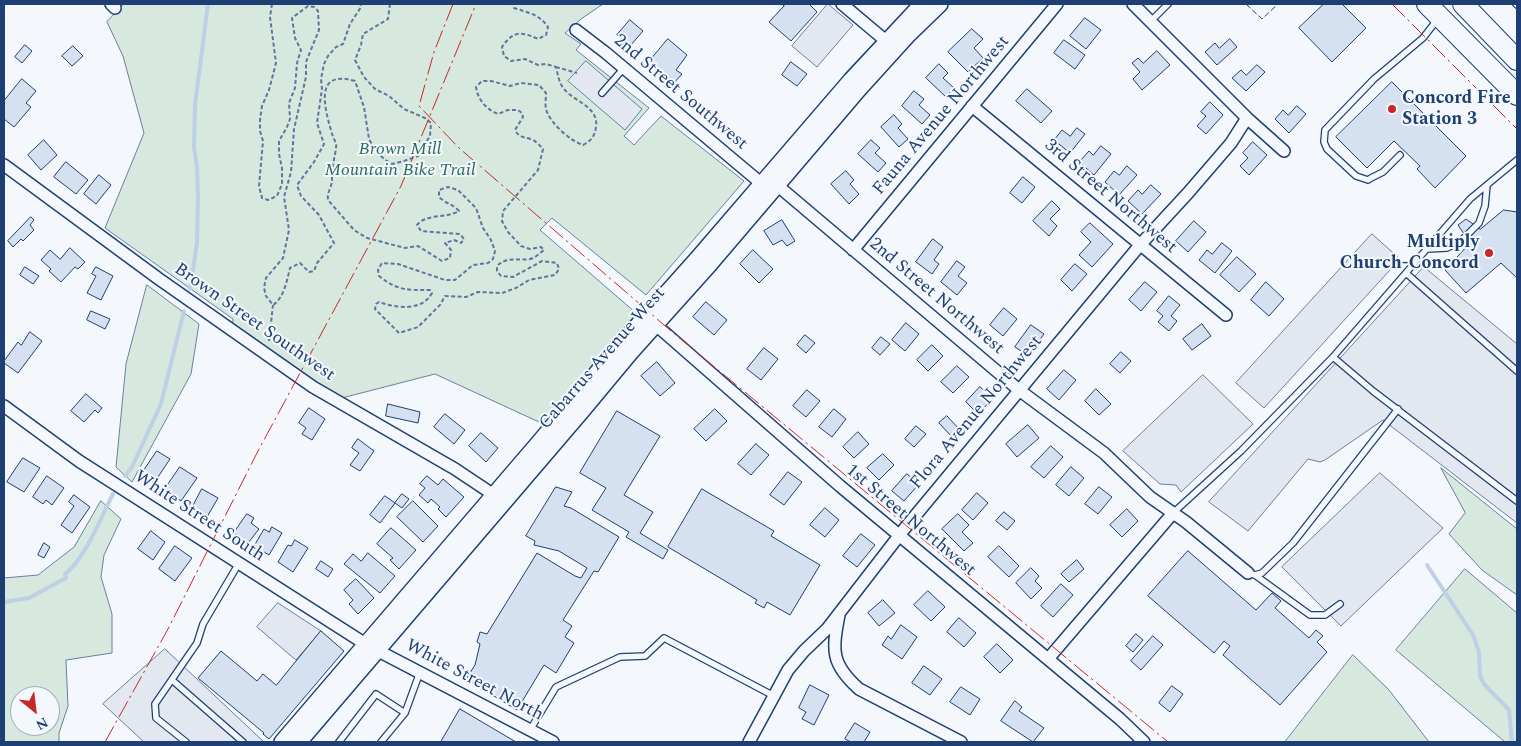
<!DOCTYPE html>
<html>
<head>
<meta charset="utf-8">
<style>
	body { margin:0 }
	#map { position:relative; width:1521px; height:746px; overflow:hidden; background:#f4f7fb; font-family:Spectral,serif }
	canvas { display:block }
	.frame { position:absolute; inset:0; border:5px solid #1d3f73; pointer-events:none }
	.north { position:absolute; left:10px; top:686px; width:50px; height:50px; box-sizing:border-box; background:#f4f7fb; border:1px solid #9eadc5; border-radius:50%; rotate:151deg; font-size:14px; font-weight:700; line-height:20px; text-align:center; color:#1d3f73 }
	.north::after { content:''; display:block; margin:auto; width:18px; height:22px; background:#c62828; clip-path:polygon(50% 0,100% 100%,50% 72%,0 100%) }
</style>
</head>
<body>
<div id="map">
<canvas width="1521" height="746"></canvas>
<div class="frame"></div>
<div class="north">N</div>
</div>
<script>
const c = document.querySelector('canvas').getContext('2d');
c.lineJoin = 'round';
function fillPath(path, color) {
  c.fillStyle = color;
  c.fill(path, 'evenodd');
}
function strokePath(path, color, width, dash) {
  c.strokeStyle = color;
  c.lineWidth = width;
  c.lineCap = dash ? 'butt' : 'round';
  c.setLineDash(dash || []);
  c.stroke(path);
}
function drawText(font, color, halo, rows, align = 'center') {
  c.font = font + ' Spectral,serif';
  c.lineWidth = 4;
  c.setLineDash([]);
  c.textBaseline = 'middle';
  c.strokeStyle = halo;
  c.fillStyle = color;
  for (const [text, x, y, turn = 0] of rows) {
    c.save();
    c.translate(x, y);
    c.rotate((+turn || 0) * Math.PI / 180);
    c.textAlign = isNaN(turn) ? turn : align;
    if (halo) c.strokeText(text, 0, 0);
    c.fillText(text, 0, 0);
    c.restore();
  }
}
const green = new Path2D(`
	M124 4H603L581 19 565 33 581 44 576 50 649 108 624 136 634 145 661 116 744 181 646 295 552 218 540 230 643 319 552 428 435 374 334 400 232 331 233 319 105 228 144 133 123 56 107 22Z
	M147 285 199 324 191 374 132 482 116 467 126 364Z
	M1441 468 1517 529V595L1482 570 1449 534 1465 513Z
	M101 501 121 519 104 555 101 577 112 614V653L66 660 68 706 59 733V742H4V578L38 575 74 547ZM20 696H50V726H20Z
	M1465 569 1517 613V742H1505L1396 650Z
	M1353 655 1389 690 1429 742H1285Z`);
fillPath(green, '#d7e8df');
strokePath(green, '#687fa3', 1);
const parking = new Path2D(`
	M828 4 853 25 817 67 792 46Z
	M586 61 642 109 625 130 568 81Z
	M1372 234 1400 259 1264 408 1236 383Z
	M1424 267 1517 344V523L1383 420 1325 460 1320 462 1308 459 1248 531 1209 502Z
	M1203 375 1253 424 1181 492 1176 485 1160 484 1123 451Z
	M1380 473 1443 528 1341 626 1282 567Z
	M278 603 321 631 296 660 257 627Z
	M165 649 264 742H144L103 704Z`);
fillPath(parking, '#e3e8f0');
strokePath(parking, '#687fa3', 1);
strokePath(new Path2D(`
	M190 289 197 243 198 196 197 167 194 148 195 105 208 4
	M125 476 132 467 161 404 184 311
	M1427 565 1473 635 1479 652 1480 676 1484 684 1509 710 1512 742
	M4 602 29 598 66 578 65 574C85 559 101 517 113 494`), '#bed0e5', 4);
const building = new Path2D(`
	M782 4H809L817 12 791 41 769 22 784 6Z
	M1324 4H1342L1366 28 1332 62 1299 28Z
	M1085 18 1101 30 1086 49 1070 36Z
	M630 20 643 31 630 46 617 35Z
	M972 29 983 39 974 48 983 58 968 72 948 52Z
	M668 39 687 55 676 70 682 74 673 84 648 63Z
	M1230 39 1237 47 1217 65 1205 52 1215 43 1219 48Z
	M1064 40 1085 55 1075 69 1054 53Z
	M25 45 32 51 22 63 15 57Z
	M73 46 83 56 72 66 62 56Z
	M1157 51 1170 65 1142 90 1133 79 1140 72 1132 63 1138 58 1143 63Z
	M791 62 807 74 797 86 782 75Z
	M939 64 948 73 943 78 954 88 946 97 926 78Z
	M1257 65 1265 72 1246 91 1232 78 1241 70 1246 75Z
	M22 79 36 91 26 103 31 107 14 127 4 119V101Z
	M1392 82 1466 156 1435 188 1417 169 1420 166 1394 141 1367 168 1336 137Z
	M1027 89 1052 111 1041 123 1016 101Z
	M914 91 924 99 919 105 930 115 922 124 902 106Z
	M1210 102 1223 115 1206 134 1197 126 1206 116 1201 112Z
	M1297 106 1306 114 1289 133 1275 119 1283 110 1288 115Z
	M894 115 902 124 898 128 908 139 899 147 881 127Z
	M1077 128 1085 134 1070 153 1054 140 1062 130 1070 136Z
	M44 140 57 155 41 170 28 155Z
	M871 140 880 148 875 153 886 163 878 172 858 154Z
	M1253 142 1267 155 1249 175 1240 166 1248 158 1243 153Z
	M1101 146 1111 154 1094 175 1079 162 1089 151 1093 155Z
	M66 162 88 180 76 194 54 177Z
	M1127 166 1137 175 1119 195 1105 182 1114 171 1119 175Z
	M846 171 854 180 850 184 859 194 849 204 831 184Z
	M99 175 111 185 96 204 84 194Z
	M1023 177 1035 187 1022 203 1010 193Z
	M1151 185 1161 194 1142 214 1128 201 1138 190 1142 194Z
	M1052 201 1060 209 1050 219 1057 226 1049 236 1033 221Z
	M1504 210 1517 212V278L1501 263 1466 293 1445 270 1470 243 1458 225 1466 219 1480 229Z
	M31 217 34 220 30 225 34 230 23 241 21 239 13 247 8 241Z
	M782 220 795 241 787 246 782 240 773 245 764 231Z
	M1194 221 1206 232 1188 252 1176 241Z
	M1090 223 1113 244 1092 267 1079 255 1091 242 1081 232Z
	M933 239 943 247 934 260 939 264 932 274 916 262Z
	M1222 243 1232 251 1215 273 1199 260 1207 250 1212 254Z
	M70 248 85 262 78 269 75 267 61 282 49 271 51 269 41 260 50 250 60 259Z
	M753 250 773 269 759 283 740 264Z
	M1237 257 1256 274 1239 292 1220 275Z
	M957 261 965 267 958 276 967 283 957 295 941 282Z
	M1075 264 1087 274 1072 291 1061 280Z
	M25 267 39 276 33 284 20 275Z
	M96 267 113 276 101 300 87 293 96 276 92 274Z
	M1145 282 1157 292 1141 311 1129 300Z
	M1266 282 1284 299 1269 316 1251 300Z
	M1169 296 1180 305 1171 316 1177 321 1169 331 1158 322 1163 316 1157 311Z
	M706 302 727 320 714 335 693 317Z
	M1004 308 1017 319 1003 336 990 325Z
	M91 311 110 319 105 329 87 320Z
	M906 323 919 334 905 351 892 340Z
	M1202 324 1211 336 1192 350 1183 339Z
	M1031 325 1044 334 1028 356 1015 347Z
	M30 332 42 341 18 373 4 363V361L18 342 21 345Z
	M805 335 815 343 806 353 797 345Z
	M881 337 890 344 880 355 872 348Z
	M932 345 943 356 928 371 917 360Z
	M764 348 778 359 761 380 747 369Z
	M1121 352 1131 361 1120 373 1110 364Z
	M657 362 675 383 660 396 641 376Z
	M957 366 969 377 953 393 941 382Z
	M1064 370 1076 380 1059 400 1047 389Z
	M980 387 993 398 978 414 966 402Z
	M1096 389 1111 404 1099 415 1085 401Z
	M807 390 820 401 806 417 793 406Z
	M86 394 102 408 98 413 95 410 84 422 71 411Z
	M388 404 420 412 418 423 386 416Z
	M309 408 325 419 312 440 302 434 306 428 299 423Z
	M715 409 727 421 706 441 694 429Z
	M834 409 846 419 832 437 819 427Z
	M617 411 660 436 624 495 653 512 640 533 668 550 663 559 626 537 629 532 592 510 606 488 580 473Z
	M445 414 465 430 454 444 434 427Z
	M947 416 960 430 952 437 939 423Z
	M1028 425 1039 438 1017 457 1006 444Z
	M916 426 926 434 914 447 905 439Z
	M858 432 869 444 854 458 843 447Z
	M481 433 498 448 486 462 469 446Z
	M358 439 374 451 360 471 350 465 359 453 352 448Z
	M756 444 769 455 751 475 738 464Z
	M1051 446 1063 457 1044 478 1031 467Z
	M157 451 170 459 154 483 141 475Z
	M883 454 894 465 879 480 867 468Z
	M23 458 40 468 24 492 7 482Z
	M180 467 197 478 181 501 165 489Z
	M1071 467 1084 478 1069 496 1056 485Z
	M788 472 802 482 784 505 770 495Z
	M907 474 919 484 904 501 892 491Z
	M47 476 64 488 52 505 46 500 43 504 33 497Z
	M427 476 438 485 443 479 464 497 446 517 438 509 440 507 431 499 428 503 419 495 425 488 420 484Z
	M556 487 572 492 564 506 571 508 619 537 598 572 594 571 563 620 572 626 565 637 574 643 556 673 544 665 517 710 466 679 475 665 480 644 477 642 480 632 487 634 537 553 575 576 581 578 587 568 559 551 534 545 535 541 526 536Z
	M1099 487 1112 497 1098 514 1085 504Z
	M202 489 218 498 207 517 192 508Z
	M702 489 774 531 771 536 820 565 790 615 767 602 764 608 755 603 757 600 668 547Z
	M977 493 988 503 973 520 962 510Z
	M402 494 409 499 402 508 395 503Z
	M74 495 90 507 72 533 61 525 74 506 69 502Z
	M385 496 395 503 380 523 370 515Z
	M413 501 438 526 423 542 397 517Z
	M825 508 839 520 825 537 810 525Z
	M1127 509 1138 521 1122 537 1110 525Z
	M1004 512 1015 521 1007 530 996 521Z
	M247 514 254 518 251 523 259 529 248 543 234 533Z
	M958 514 969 525 962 532 973 543 964 551 942 529Z
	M272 527 282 533 269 555 254 546 264 529 269 532Z
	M391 528 416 550 399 569 390 560 393 558 377 544Z
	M151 531 165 542 153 560 138 549Z
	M861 534 875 545 857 567 843 556Z
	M295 540 308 548 293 572 278 562 288 545 291 546Z
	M44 543 50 547 44 558 38 555Z
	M175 546 192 558 175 581 159 569Z
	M999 546 1019 566 1009 577 988 557Z
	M1188 551 1256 610 1272 593 1281 601 1275 608 1309 638 1316 630 1323 636 1317 642 1327 652 1280 705 1223 655 1230 646 1224 641 1214 653 1148 596Z
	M368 553 395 576 380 593 344 564 353 554 361 561Z
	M1077 560 1084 569 1069 582 1061 574Z
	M321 561 333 569 328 577 316 569Z
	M1031 568 1039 576 1035 581 1042 588 1031 599 1016 583Z
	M356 579 374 598 358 614 349 604 353 600 344 590Z
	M1061 584 1073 595 1053 617 1041 606Z
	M928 591 945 607 931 621 914 605Z
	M883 600 895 613 879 626 868 613Z
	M959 618 976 633 964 647 947 632Z
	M901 625 917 637 902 659 882 645 888 636 891 639Z
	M321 631 344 651 269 739 263 734 264 733 198 678 221 651 257 681 263 674 276 685Z
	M1136 634 1143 640 1133 652 1126 646Z
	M1153 636 1163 645 1141 670 1131 661Z
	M997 644 1013 660 1000 673 984 657Z
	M924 666 942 679 930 695 912 683Z
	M810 685 829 695 814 725 802 719 806 712 799 708Z
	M1172 686 1183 694 1170 712 1159 703Z
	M961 687 980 699 970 715 950 702Z
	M1015 701 1022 707 1019 711 1044 728 1033 742 1001 721Z
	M460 709 516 742H441Z
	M855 723 870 732 864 742H851L845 739Z`);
fillPath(building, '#d5e0f0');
strokePath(building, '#1d3f73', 1);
const lane = new Path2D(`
	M1516 4 1517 5
	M1151 21 1168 4
	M602 93 624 68
	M1400 155 1383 172 1371 178 1368 180 1356 176 1327 149 1324 142 1325 130 1374 79 1423 38 1437 20
	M1427 249 1447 248 1461 241 1479 223 1485 206 1487 185
	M1406 273 1517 371
	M1333 357 1373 391 1517 501
	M1173 513 1241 451 1333 357 1470 199 1517 160
	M1248 573 1255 575 1262 573 1293 543 1398 409
	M1255 575 1310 615H1325L1340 604
	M172 680 243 742
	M530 730 556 687 620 657 645 656 664 638 774 696
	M186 742 156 718 155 704 197 643 203 624 239 563
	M339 742 376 694 405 713
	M381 742 405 713 420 672`);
const street = new Path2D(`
	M111 4 115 8
	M842 4 886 41 889 45 888 48
	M1133 4 1247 118 1284 151
	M576 30 606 53 762 184
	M972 106 1226 315
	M4 165 159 279 313 387 455 469 494 495
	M771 180 1019 390 1104 453 1150 497 1186 522 1248 573
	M853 250 1057 4
	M656 325 840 486 1120 719 1144 742
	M4 406 79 461 367 645 553 742
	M839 615C832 651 831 664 859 689L961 742
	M1048 659 1173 513
	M749 742 788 670 804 651 827 629 905 528 1140 245 1188 193 1231 143 1247 118`);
const secondary = new Path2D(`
	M282 742 541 440 620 345 697 259 851 80 922 4
	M299 742 582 411 631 352 710 264 860 88 909 34 940 4`);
const highway = new Path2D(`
	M1427 4 1517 95
	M1463 4 1517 60`);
strokePath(lane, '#1d3f73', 8);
strokePath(street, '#1d3f73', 14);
strokePath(secondary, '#1d3f73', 18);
strokePath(highway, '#1d3f73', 22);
strokePath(new Path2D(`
	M272 4 270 17 276 63 269 90 262 106 260 120V131L263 141 259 186 262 198 268 200 277 196 282 184V168L279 154V141L287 127 290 119 289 103 295 88 297 63 301 50 295 38 292 18 308 6 314 7 318 11 319 30 306 62V77L294 129 291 172 284 197 289 230 283 258 266 278 264 288 266 296 273 305C284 298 287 280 290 268L300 263 309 272 314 271 317 263 334 243 319 215 301 196 297 185 314 162 324 144 317 123 322 89 321 79 324 64 328 56 336 47 343 44 350 24 361 7V4
	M390 4 388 19 363 34 361 45 355 60 364 77 375 89 389 96 404 109 425 118 431 123 430 136 418 156 404 161 392 164 385 160 375 150 369 139 364 107 355 81C311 68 326 113 333 137 335 141 337 144 336 148 335 156 333 163 332 171 332 175 332 179 332 182 330 190 327 193 328 200L354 230 367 238 405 248 418 246 442 261 450 258 451 250 445 243 454 240 461 243 464 239 460 234 421 231 417 225C425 214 448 218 459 211 454 205 445 203 439 197V190L448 187 458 190 476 208 483 228 491 240 495 251 493 259 488 263 473 265 455 280H445L398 264 382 263 378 270 379 276C398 291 407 290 430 290L432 293C422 312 395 308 379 302L376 304 375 309 399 333 418 327 440 305 445 296 466 297 478 292 502 293 516 288 529 280 555 275 559 269 557 263 542 261 513 277 501 276 497 271V266C507 256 517 261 530 259 535 258 540 253 544 250L541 247 530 249 521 246 508 232 502 221 503 211 538 170 543 149C540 146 537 142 533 140 526 137 519 138 515 130L523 117 522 113 518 110H508L498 114C486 109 478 100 476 87L482 81H491L510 86 521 83 539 85 546 93C546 98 545 105 546 109 549 122 570 141 583 145 591 141 595 136 596 127 599 107 575 102 564 89 559 83 558 75 556 67L546 64 538 65 525 59 511 61 504 56 502 47C513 31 521 31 538 39L546 35 548 27C539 14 529 13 514 8L512 4
	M556 67 577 73
	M269 341 273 305`), '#5e769c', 2, [4, 2.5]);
strokePath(lane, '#f4f7fb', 5.5);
strokePath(street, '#f4f7fb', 11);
strokePath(secondary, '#f4f7fb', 15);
strokePath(highway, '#f4f7fb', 20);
strokePath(new Path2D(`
	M1246 4 1262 19 1278 4`), '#1d3f73', 1, [6, 2.5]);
strokePath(new Path2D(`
	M453 4 434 52 419 106 459 148 671 331 1168 742
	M1392 4 1517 129
	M105 742 168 629 258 451 401 186 476 4`), '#c62828', 1, [18, 4, 2.5, 4]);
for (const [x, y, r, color] of [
	[1392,109,5,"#c62828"],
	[1489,253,5,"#c62828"]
]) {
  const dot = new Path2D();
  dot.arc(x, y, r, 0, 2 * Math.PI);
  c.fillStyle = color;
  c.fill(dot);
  strokePath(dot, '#f4f7fb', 2);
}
drawText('18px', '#1d3f73', '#f4f7fb', [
	["2nd Street Southwest",680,93,40],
	["Fauna Avenue Northwest",942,116,-50],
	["3rd Street Northwest",1110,197,40],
	["2nd Street Northwest",936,297,40],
	["Brown Street Southwest",254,323,35],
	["Cabarrus Avenue West",603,359,-49],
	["Flora Avenue Northwest",977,413,-50],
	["White Street South",199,517,33],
	["1st Street Northwest",910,521,40],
	["White Street North",474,681,28]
]);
drawText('bold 18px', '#1d3f73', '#f4f7fb', [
	["Concord Fire",1402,99],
	["Station 3",1402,120],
	["Multiply",1479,243,"right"],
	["Church-Concord",1479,264,"right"]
], 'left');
drawText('italic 18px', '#2c6c60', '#f4f7fb', [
	["Brown Mill",400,150],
	["Mountain Bike Trail",400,171]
]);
</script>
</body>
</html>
